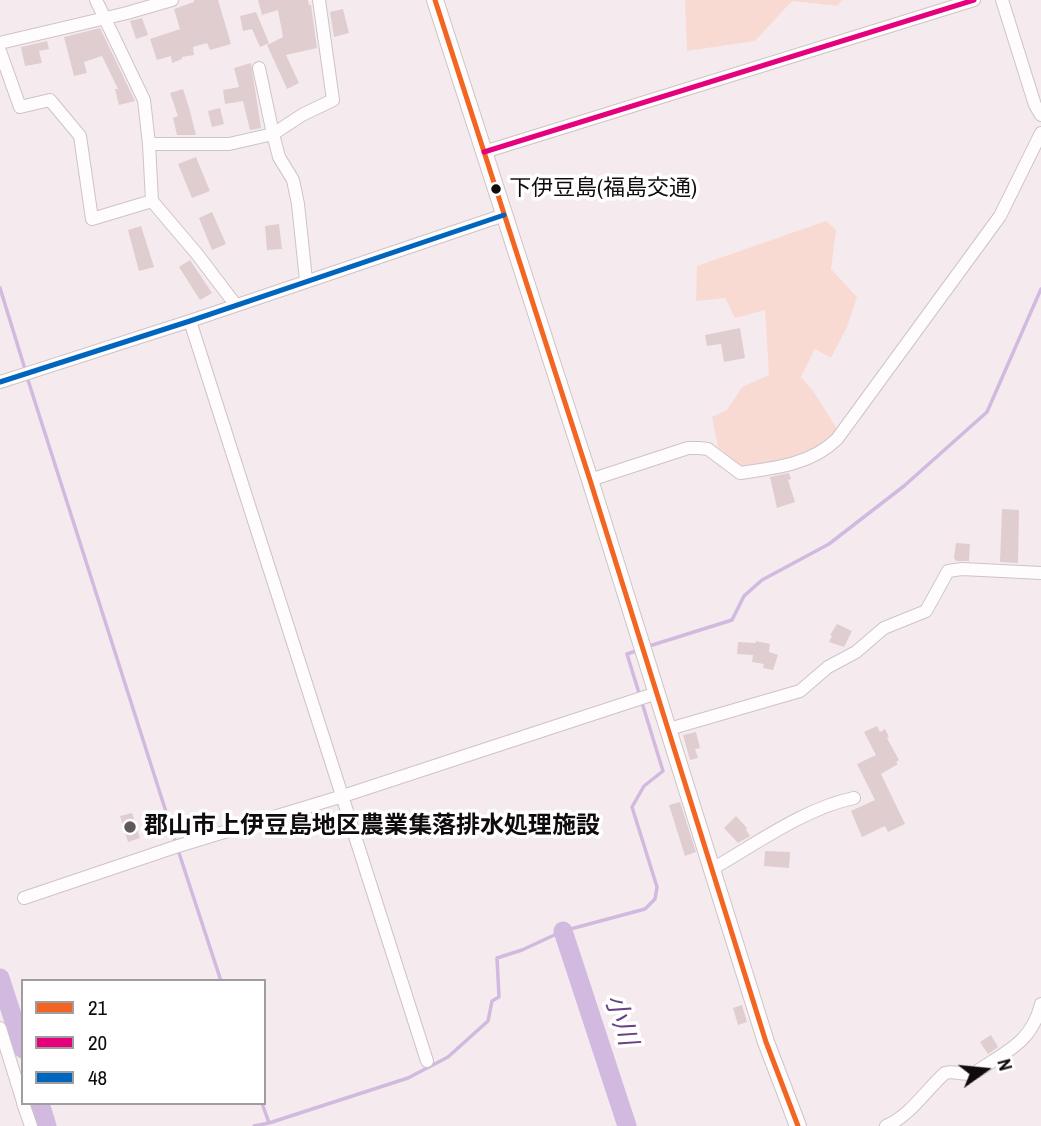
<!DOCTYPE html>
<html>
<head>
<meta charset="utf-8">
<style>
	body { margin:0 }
	#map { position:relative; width:1041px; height:1126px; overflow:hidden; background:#f5ebef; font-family:"Archivo Narrow",sans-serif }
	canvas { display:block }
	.legend { position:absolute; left:21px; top:979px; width:245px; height:126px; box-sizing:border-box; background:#fff; border:2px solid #9f9d9e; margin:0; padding:9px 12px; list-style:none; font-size:21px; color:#100b0d }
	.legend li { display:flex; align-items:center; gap:14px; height:35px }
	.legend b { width:35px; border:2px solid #9f9d9e }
	.north { position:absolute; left:950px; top:1035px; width:70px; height:70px; -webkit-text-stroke:5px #fff; paint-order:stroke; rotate:75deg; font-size:19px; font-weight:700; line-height:28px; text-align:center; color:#100b0d }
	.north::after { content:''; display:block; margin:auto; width:24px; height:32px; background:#100b0d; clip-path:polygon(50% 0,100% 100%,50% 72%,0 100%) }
</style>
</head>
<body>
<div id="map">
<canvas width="1041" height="1126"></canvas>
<ul class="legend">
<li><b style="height:9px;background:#f26522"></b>21</li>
<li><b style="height:9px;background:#e5007d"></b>20</li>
<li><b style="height:9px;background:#0065bd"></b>48</li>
</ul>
<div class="north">N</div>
</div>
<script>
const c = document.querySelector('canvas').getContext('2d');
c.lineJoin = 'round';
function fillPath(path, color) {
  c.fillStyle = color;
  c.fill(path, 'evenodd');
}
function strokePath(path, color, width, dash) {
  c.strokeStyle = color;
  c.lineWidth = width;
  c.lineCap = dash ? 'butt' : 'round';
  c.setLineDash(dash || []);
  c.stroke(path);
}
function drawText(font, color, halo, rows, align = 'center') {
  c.font = font + ' "Archivo Narrow","Noto Sans JP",sans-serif';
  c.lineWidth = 7;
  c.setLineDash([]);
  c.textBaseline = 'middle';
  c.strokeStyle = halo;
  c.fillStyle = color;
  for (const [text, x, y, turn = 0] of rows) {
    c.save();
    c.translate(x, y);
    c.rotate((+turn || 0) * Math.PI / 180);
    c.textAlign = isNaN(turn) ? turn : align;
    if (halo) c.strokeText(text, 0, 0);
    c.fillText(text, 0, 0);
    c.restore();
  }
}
fillPath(new Path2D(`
	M685 0H842L838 6 792 1 755 41 687 51Z
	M826 221 836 230 831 269 857 297 847 327 831 358 815 349 801 377 813 391 839 432 820 450 777 466H742L718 447 712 417 727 410 742 387 769 375 765 310 735 318 725 298 696 301 697 266Z`), '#f9dad3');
strokePath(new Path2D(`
	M0 288 25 369
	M27 377 176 843
	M646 647 732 620 744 596 762 580 829 544 904 486 987 412 1041 289
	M178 850 221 981
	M262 1103 269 1123
	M254 1126 269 1123 408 1078 448 1057 488 1021 492 1001 499 997 497 958 522 950 563 931 645 909 655 899 657 887 632 807 644 786 663 771 627 654 639 650`), '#d1b9e0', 3.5);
strokePath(new Path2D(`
	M563 931 627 1126
	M0 978 23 1049
	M40 1103 47 1126`), '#d1b9e0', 19);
fillPath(new Path2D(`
	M194 0H218L231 44 210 50 207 43 193 47 194 55 182 57V59L172 63 171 56 157 60 150 39 180 29 174 9 194 2Z
	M258 0H308L309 5H311L317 48 286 55 299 83 287 89 267 45 283 37 278 10 262 15Z
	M343 9 349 33 334 37 330 12Z
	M256 12 269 43 260 47 252 29 243 31 240 16Z
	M142 18 148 35 136 39 130 21Z
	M100 28 135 101 119 105 115 89H118L102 56 84 62 87 73 74 76 64 37Z
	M47 41 49 49 39 51 42 63 25 66 21 47Z
	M251 63 261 128 250 130 243 101 225 104 223 90 239 87 234 68Z
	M183 89 190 111 196 135H177L173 118 178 116 170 93Z
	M220 108 224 124 212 127 208 111Z
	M196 157 210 191 192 198 178 164Z
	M212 212 226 244 212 250 199 218Z
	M279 224 282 249 267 250 265 226Z
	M141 226 154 267 139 271 128 230Z
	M190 260 212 293 200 300 179 267Z
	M740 328 745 358 724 362 721 344 707 346 705 335Z
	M789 473 791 479 788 480 795 502 777 508 770 477Z
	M1002 509 1019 510 1018 563 1000 562Z
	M956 543 970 544 969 561H956L954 558Z
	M837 624 852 631 844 647 829 642 832 636 830 635Z
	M756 641 770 644 769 652 778 655 773 670 763 668 764 664 752 662 753 655 737 654 738 642 756 643Z
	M877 726 880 732 885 729 889 737 887 738 899 760 896 762 898 764 881 774 905 824 888 832 885 826 862 837 851 811 875 800 857 764 876 755 864 732Z
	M696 732 700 748 695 749 698 758 690 760 683 735Z
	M680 802 696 852 685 856 669 805Z
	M132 813 140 838 128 842 120 816Z
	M736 816 747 828 746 830 750 836 738 843 724 828Z
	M765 851 790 852 789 868 764 866Z
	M742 1005 747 1022 738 1025 733 1008Z
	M991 1035 998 1047 988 1054 980 1042Z`), '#dfcdcf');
const minor = new Path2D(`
	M96 0 144 100 149 144 152 201 197 254 235 304
	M1002 0 1035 105 1041 115
	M0 43 127 13 172 0
	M0 51 20 107 50 100 80 136 92 219 152 201
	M149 144H229L273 134 259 68
	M484 152 974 0
	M306 280 298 204 293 180 279 157 273 134 302 115 333 100 319 0
	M190 321 427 1061
	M0 382 190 321 504 215
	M590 480 688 448H699L708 449 740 473C775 468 812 464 837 439L1000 216 1041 133
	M669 729 800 691 828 667 856 652 884 628 926 611 948 571 962 569 1041 573
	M712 869C756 844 805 808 854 798
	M24 898 175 847 343 796 657 693
	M0 1028 23 1102
	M23 1103 31 1126
	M886 1126C911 1115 925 1091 945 1073 956 1070 965 1077 976 1072 1007 1051 1032 1042 1041 1004`);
const major = new Path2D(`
	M435 0 590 480 766 1042 798 1126`);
strokePath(minor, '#ccc4c7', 14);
strokePath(major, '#ccc4c7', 18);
strokePath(minor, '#fefcfd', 12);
strokePath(major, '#fefcfd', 16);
strokePath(new Path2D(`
	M435 0 590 480 766 1042 798 1126`), '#f26522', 5);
strokePath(new Path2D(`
	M484 152 974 0`), '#e5007d', 5);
strokePath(new Path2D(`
	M0 382 190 321 504 215`), '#0065bd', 5);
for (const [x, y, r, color] of [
	[496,189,6,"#100b0d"],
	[130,827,7,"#60595c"]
]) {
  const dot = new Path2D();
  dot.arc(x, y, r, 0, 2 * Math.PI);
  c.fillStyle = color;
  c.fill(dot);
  strokePath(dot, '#fff', 2.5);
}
drawText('22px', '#100b0d', '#fff', [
	["下伊豆島(福島交通)",509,189]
], 'left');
drawText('bold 24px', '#100b0d', '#fff', [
	["郡山市上伊豆島地区農業集落排水処理施設",144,827]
], 'left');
drawText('italic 26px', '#684184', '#fff', [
	["小川",620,1020,72]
]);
</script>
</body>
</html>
